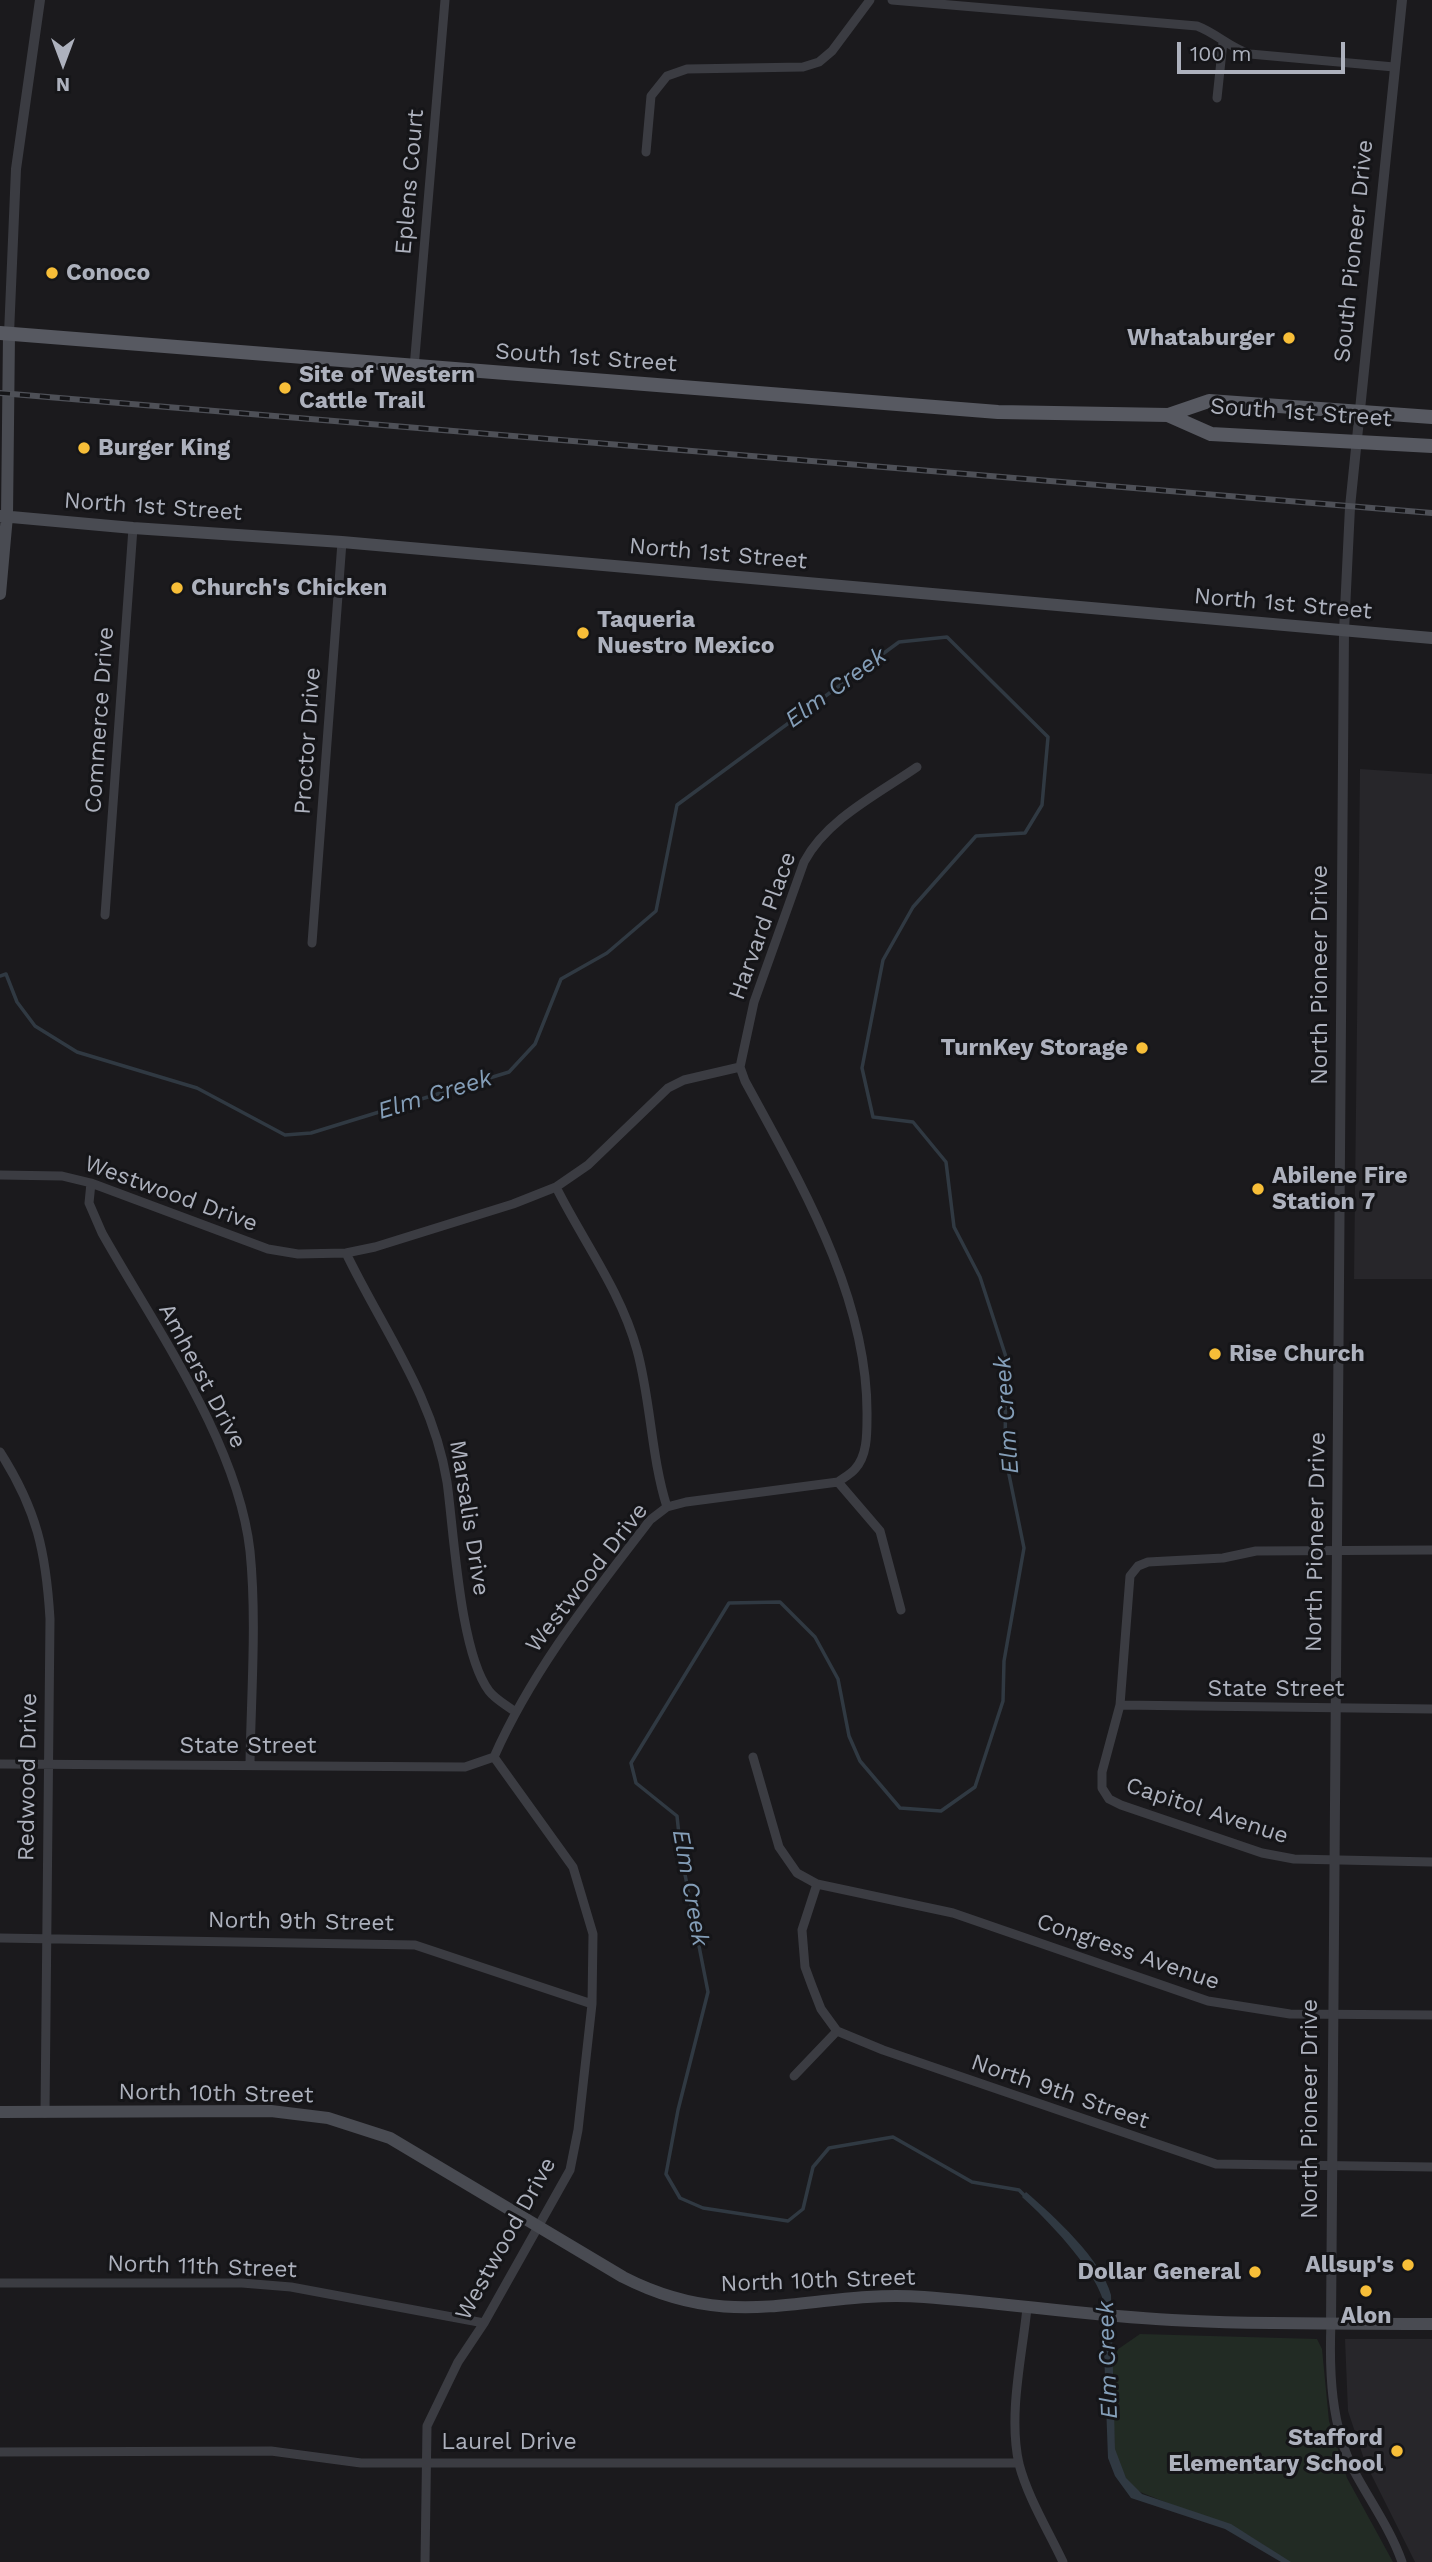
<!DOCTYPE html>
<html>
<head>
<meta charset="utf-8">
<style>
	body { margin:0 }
	#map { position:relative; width:1432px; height:2562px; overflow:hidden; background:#1b1a1d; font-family:"Work Sans",sans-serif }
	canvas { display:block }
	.north { position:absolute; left:28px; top:28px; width:70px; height:70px; -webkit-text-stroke:5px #151518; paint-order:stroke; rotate:180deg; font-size:19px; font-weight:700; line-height:28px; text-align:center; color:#adb1bd }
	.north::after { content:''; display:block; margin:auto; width:24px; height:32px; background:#adb1bd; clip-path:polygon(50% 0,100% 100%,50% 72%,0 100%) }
	.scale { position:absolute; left:1177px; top:42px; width:168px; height:32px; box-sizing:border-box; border:4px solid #adb1bd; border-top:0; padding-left:9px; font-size:21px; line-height:24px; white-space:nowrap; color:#adb1bd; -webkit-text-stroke:5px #151518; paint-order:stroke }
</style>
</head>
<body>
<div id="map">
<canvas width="1432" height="2562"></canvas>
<div class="north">N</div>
<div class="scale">100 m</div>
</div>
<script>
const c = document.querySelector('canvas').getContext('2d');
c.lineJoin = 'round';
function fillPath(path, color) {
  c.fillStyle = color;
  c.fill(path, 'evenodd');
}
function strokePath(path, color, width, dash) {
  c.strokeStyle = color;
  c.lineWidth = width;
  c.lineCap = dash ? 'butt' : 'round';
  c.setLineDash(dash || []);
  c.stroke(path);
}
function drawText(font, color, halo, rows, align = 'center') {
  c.font = font + ' "Work Sans",sans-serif';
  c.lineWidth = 6;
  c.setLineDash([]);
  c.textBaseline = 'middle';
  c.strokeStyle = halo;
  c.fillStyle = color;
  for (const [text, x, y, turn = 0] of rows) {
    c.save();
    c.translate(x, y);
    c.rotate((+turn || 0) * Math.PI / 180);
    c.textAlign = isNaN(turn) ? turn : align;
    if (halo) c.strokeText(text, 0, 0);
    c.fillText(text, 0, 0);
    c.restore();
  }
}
fillPath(new Path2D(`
	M1360 769 1432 774V1279H1354Z
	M1345 2339H1432V2562H1415L1365 2462 1348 2411Z`), '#27262a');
fillPath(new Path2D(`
	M1140 2334 1317 2339 1322 2349 1329 2421 1347 2478 1393 2562H1289L1248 2535 1130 2488 1115 2455 1111 2354Z`), '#222b24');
fillPath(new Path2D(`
	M1026 2192C1054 2216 1102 2260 1111 2295L1115 2449 1126 2478 1142 2494 1231 2524 1291 2562H1281L1225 2529 1131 2498 1115 2476 1108 2458 1102 2297C1092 2267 1047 2219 1022 2197Z`), '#303942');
strokePath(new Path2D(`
	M0 976 6 974 17 1002 35 1026 77 1052 197 1088 285 1135 311 1133 509 1072 535 1044 561 979 607 953 656 911 677 805 899 642 947 637 1048 737 1042 805 1025 833 976 836 913 907 883 960 862 1068 873 1117 913 1122 946 1162 954 1227 980 1277 1006 1357 1005 1455 1024 1548 1004 1661 1003 1701 975 1787 941 1811 900 1808 860 1761 849 1736 838 1679 815 1637 780 1602 729 1603 631 1763 636 1783 677 1816 681 1854 708 1992 678 2110 666 2174 680 2198 703 2208 788 2221 803 2209 813 2167 829 2148 893 2137 972 2182 1019 2190 1026 2197`), '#303942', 3.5);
strokePath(new Path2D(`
	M892 0 1197 26C1216 33 1230 48 1250 54L1394 67
	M1217 98 1223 42
	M646 152 651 96 667 76 687 69 803 67 819 62 832 51 870 0
	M414 368 445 0
	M105 915 133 528
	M312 943 342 542
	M0 1175 62 1176 91 1183 268 1249 298 1254 346 1253 375 1247 513 1204 556 1187 588 1165 668 1088 684 1080 740 1067
	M91 1183 89 1203 102 1233C155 1327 238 1443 250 1551 257 1621 251 1694 250 1764
	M556 1187C583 1241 621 1291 637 1350 651 1401 651 1457 667 1507
	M346 1253C383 1330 433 1395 447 1482 454 1533 460 1653 489 1691 495 1699 506 1705 514 1711
	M0 1452C37 1510 46 1552 50 1619L45 2113
	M838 1482 880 1531 901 1610
	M1432 1550 1256 1551 1223 1558 1148 1562 1138 1566 1130 1576 1120 1705 1102 1772V1788L1109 1799 1121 1805 1262 1853 1294 1859 1432 1862
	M1120 1705 1432 1709
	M753 1757 779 1847 797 1873 817 1884 953 1913 1208 2001 1290 2014 1432 2015
	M0 1764 465 1767 494 1757
	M817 1884 802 1930 805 1967 812 1986 821 2009 837 2031 883 2050 1216 2164 1432 2167
	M0 1938 415 1945 592 2004
	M794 2076 837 2031
	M0 2283H242L291 2287 484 2323
	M1027 2308C1022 2357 1008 2415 1019 2464 1028 2498 1048 2530 1063 2562
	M1331 2322C1329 2372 1331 2426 1354 2471 1370 2501 1391 2530 1402 2562
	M0 2452 271 2451 361 2463H1019
	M425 2562 427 2426 458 2362 484 2323 570 2170 578 2130 592 2004 593 1934 573 1867 494 1757C533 1669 592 1596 650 1520L667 1507 686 1502 838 1482C843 1478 851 1474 855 1469 867 1456 867 1435 867 1418 869 1298 801 1184 745 1081L740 1067 754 1002 804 862C827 819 878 794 917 767`), '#3b3c42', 9);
strokePath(new Path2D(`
	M9 334 16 169 40 0
	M1331 2322 1344 631 1350 507 1402 0`), '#3b3c42', 10);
strokePath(new Path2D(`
	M0 516 133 528 342 542 1432 638
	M0 594 7 516 9 334
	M0 2112 271 2111 328 2118 390 2138 623 2277C738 2336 809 2289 924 2297 1007 2303 1089 2316 1172 2320 1258 2325 1346 2323 1432 2324`), '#494b52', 12);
strokePath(new Path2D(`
	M0 333 998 412 1168 415 1209 401 1432 417
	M1168 415 1211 434 1432 446`), '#575961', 14);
const rail = new Path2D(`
	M0 393 1432 513`);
strokePath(rail, '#4e5057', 6);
strokePath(rail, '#151518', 3.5, [10]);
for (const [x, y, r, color] of [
	[52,273,7,"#f7be38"],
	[1289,338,7,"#f7be38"],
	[285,388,7,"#f7be38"],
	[84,448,7,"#f7be38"],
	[177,588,7,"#f7be38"],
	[583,633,7,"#f7be38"],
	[1142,1048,7,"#f7be38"],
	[1258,1189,7,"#f7be38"],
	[1215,1354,7,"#f7be38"],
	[1408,2265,7,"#f7be38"],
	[1255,2272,7,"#f7be38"],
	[1366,2291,7,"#f7be38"],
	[1397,2451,7,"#f7be38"]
]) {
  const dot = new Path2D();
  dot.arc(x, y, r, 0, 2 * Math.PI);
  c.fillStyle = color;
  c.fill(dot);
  strokePath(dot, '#151518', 2.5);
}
drawText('23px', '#adb1bd', '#151518', [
	["Eplens Court",410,182,-85],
	["South Pioneer Drive",1354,251,-84],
	["South 1st Street",586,358,4],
	["South 1st Street",1301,413,4],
	["North 1st Street",153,507,4],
	["North 1st Street",718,554,5],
	["North 1st Street",1283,604,5],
	["Commerce Drive",100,720,-86],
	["Proctor Drive",308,741,-86],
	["Harvard Place",763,926,-70],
	["North Pioneer Drive",1320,975,-90],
	["Westwood Drive",171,1194,20],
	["Amherst Drive",202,1376,62],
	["Marsalis Drive",469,1518,81],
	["North Pioneer Drive",1316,1542,-89],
	["Westwood Drive",587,1578,-52],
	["State Street",1276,1689],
	["State Street",248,1746],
	["Redwood Drive",28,1777,-89],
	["Capitol Avenue",1207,1811,18],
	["North 9th Street",301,1922,1],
	["Congress Avenue",1128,1952,19],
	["North 9th Street",1060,2092,19],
	["North 10th Street",216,2094,1],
	["North Pioneer Drive",1310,2109,-90],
	["Westwood Drive",506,2239,-61],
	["North 11th Street",202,2267,2],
	["North 10th Street",818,2281,-2],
	["Laurel Drive",509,2442]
]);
drawText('bold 23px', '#adb1bd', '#151518', [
	["Conoco",66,273],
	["Whataburger",1275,338,"right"],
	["Site of Western",299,375],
	["Cattle Trail",299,401],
	["Burger King",98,448],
	["Church's Chicken",191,588],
	["Taqueria",597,620],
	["Nuestro Mexico",597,646],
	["TurnKey Storage",1128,1048,"right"],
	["Abilene Fire",1272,1176],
	["Station 7",1272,1202],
	["Rise Church",1229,1354],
	["Allsup's",1394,2265,"right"],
	["Dollar General",1241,2272,"right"],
	["Alon",1366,2316,"center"],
	["Stafford",1383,2438,"right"],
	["Elementary School",1383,2464,"right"]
], 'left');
drawText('italic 24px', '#849eb8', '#151518', [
	["Elm Creek",836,688,-36],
	["Elm Creek",435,1095,-17],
	["Elm Creek",1007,1415,-94],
	["Elm Creek",690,1888,80],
	["Elm Creek",1108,2360,-92]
]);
</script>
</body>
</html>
